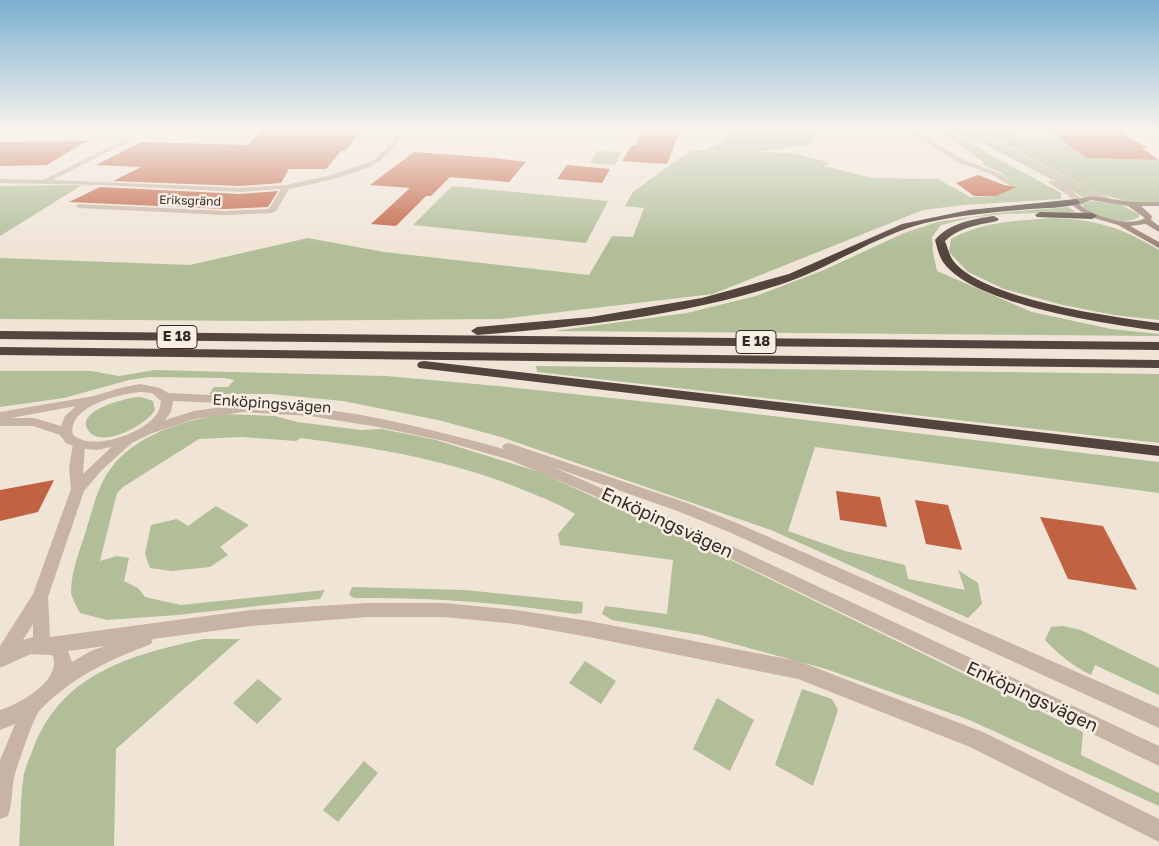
<!DOCTYPE html>
<html>
<head>
<meta charset="utf-8">
<style>
	body { margin:0 }
	canvas { display:block; background:#f0e4d7 }
</style>
</head>
<body>
<canvas width="1159" height="846"></canvas>
<script>
const c = document.querySelector('canvas').getContext('2d');
c.lineJoin = 'round';
function fillPath(path, color) {
  c.fillStyle = color;
  c.fill(path, 'evenodd');
}
function drawText(font, color, halo, rows, align = 'center') {
  c.font = font + ' "Golos Text",sans-serif';
  c.lineWidth = 5;
  c.setLineDash([]);
  c.textBaseline = 'middle';
  c.strokeStyle = halo;
  c.fillStyle = color;
  for (const [text, x, y, turn = 0] of rows) {
    c.save();
    c.translate(x, y);
    c.rotate((+turn || 0) * Math.PI / 180);
    c.textAlign = isNaN(turn) ? turn : align;
    if (halo) c.strokeText(text, 0, 0);
    c.fillText(text, 0, 0);
    c.restore();
  }
}
function strokePath(path, color, width, dash) {
  c.strokeStyle = color;
  c.lineWidth = width;
  c.lineCap = dash ? 'butt' : 'round';
  c.setLineDash(dash || []);
  c.stroke(path);
}
fillPath(new Path2D(`
	M736 129H808L815 136 811 143 814 144 756 152 793 153 830 163 824 166 872 178 938 179 970 197 996 196 1013 188 1006 183 1009 180 1002 173 981 164 985 163 936 130 911 129H944L1061 193V199L964 205 923 210 713 294 501 319 254 321 0 319V258L190 265 308 238 384 252 589 275 612 236 633 237 644 208 625 206 633 192 691 150 720 151 705 149 722 143Z
	M955 129H963L1095 196 1082 197 1070 189Z
	M975 129H1008L1020 139H1057L1086 158 1159 160V202H1130L1103 195Z
	M597 151 621 152 615 165 590 163Z
	M82 185 0 236V186Z
	M452 186 608 201 586 243 413 225Z
	M1092 201 1119 204 1139 214V217C1125 226 1094 218 1083 207V204Z
	M1068 207 1076 212 1004 214 969 218 941 225 932 237 933 253 937 271 1032 312 1111 329 1159 334V336L554 331 687 313 756 296 824 270 904 233 937 222 1005 212Z
	M1053 218C1098 220 1120 227 1159 250V320L1114 315 1063 305 1004 289 968 272 949 252 951 239C984 221 1016 221 1053 218Z
	M536 366 1159 374V443L537 372Z
	M155 370 386 376 498 386 705 408 1159 462V493L815 447 788 531 845 551 905 565 908 579 965 590 958 570 978 583 982 604 968 618 771 530 501 437 438 420 343 401 271 394H209L214 387H228L234 380 224 378 150 377 129 380 64 398 0 407V371H91L119 376Z
	M141 397 153 401 155 410C147 425 100 450 88 430 75 410 128 397 141 397Z
	M223 414 275 416 297 422 361 430 382 429 436 440 539 472 706 548 1083 732 1081 755 1159 793V806L967 719 826 669 701 635 612 620 602 614 605 606 667 614 673 560 560 545 558 534 575 514C560 504 543 498 526 491 455 461 378 448 301 438L296 441 242 437 199 439 123 487 117 493 100 561 117 556 129 558 124 581 138 588 145 597 181 605 325 590 320 599 177 615 107 620 80 613C77 607 72 599 71 592 71 574 78 554 84 537 90 519 94 500 102 483 123 438 178 422 223 414Z
	M216 506 249 525 220 547 228 555 210 567 172 571 150 568 145 554 151 525 177 519 188 526Z
	M352 587 465 590 583 602 582 613 574 614C501 602 428 597 354 598L349 595Z
	M1063 626 1081 630 1159 668V695L1095 665 1091 675C1073 666 1059 655 1045 640L1051 627Z
	M203 639H240L116 749 114 846H19C21 822 20 797 24 774 26 765 30 757 33 749 62 672 132 655 203 639Z
	M585 661 616 681 601 704 569 683Z
	M258 679 282 699 257 724 233 703Z
	M802 689 832 699 838 710 813 786 775 765Z
	M717 698 754 720 730 771 693 749Z
	M364 761 378 773 338 822 323 810Z`), '#b1be98');
fillPath(new Path2D(`
	M265 129H362L346 151H341L326 169H289L281 183 240 186 113 181 141 167 96 165 141 142 247 145Z
	M650 129H681L667 164 622 161 632 145H636L643 131H649Z
	M1046 129H1116L1147 148H1142L1159 160 1086 158Z
	M87 141 47 165 0 166V142Z
	M414 152 495 158 526 162 509 182 450 177 431 196H426L396 226 371 224 410 188 370 185Z
	M567 165 610 169 602 183 557 179Z
	M978 175 1004 185 1017 187 996 196H974L956 183Z
	M100 187 240 194 278 191 268 207 225 209 69 202Z
	M54 480 38 512 0 521V490Z
	M836 491 880 497 887 527 840 520Z
	M915 500 948 505 962 550 926 544Z
	M1040 517 1103 526 1137 590 1068 579Z`), '#c16243');
fillPath(new Path2D(`
	M399 129H405C398 142 390 155 378 162 356 176 315 183 289 189L276 211 272 213 225 215 79 208 75 206 79 204 225 211 269 209 281 189 240 192 102 185 0 183V179L43 180 126 139 128 142 52 180 240 188 286 185 335 174 374 160 390 144Z
	M899 129H910L922 134 962 159 1001 174 1011 182 1005 183 991 174 957 162 918 137Z
	M948 129H956L976 141 971 142Z
	M963 129H971L1113 200 1106 202Z
	M1049 181C1060 180 1075 192 1083 201L1076 203 1068 195 1049 183Z
	M128 435 133 436 134 439 133 442 102 470 84 491 48 597 50 637 251 610 368 603H444L516 610 589 621 798 661 983 732 1159 819V842L970 747 798 679 589 637 516 624 444 617H368L251 626 153 639 151 644C107 661 74 676 40 710 34 716 18 764 15 774 11 788 13 802 8 816L0 819V760L15 724 0 730V710C20 704 61 681 53 656L50 655 31 654 2 667H0V646L33 594 71 489 69 468 73 444 74 441H84L85 444 83 474 123 436ZM33 624V637L23 640ZM105 646 91 651 72 662 68 651Z`), '#c7b4a4');
fillPath(new Path2D(`
	M140 384 160 388 168 393 251 397 257 401 252 405C271 406 290 406 309 408 375 414 440 432 504 449L502 447 504 444 509 443 690 504 739 524 1159 708V728L729 532 680 512 553 467 710 536 1159 746V766L700 544 590 494 510 460 444 441 378 427 310 416 243 412 195 419 150 434 134 442 97 450 78 448 66 443 60 435 33 426H0V412L94 396 120 388ZM140 392 152 393 161 401C160 405 160 409 158 412 146 433 93 452 73 435 67 406 120 394 140 392ZM173 401 242 404 194 411 165 420 171 412ZM76 406 65 416 61 426 34 418H11Z`), '#c7b4a4');
fillPath(new Path2D(`
	M1091 196 1132 202H1159V206H1141L1152 216 1151 220 1159 226V232L1146 224 1130 226 1159 242V248L1118 225 1087 216 1072 205 1076 199ZM1091 200 1128 206 1145 218C1130 228 1093 216 1080 205Z`), '#9a8376');
fillPath(new Path2D(`
	M1076 199 1080 202 1079 204C1063 208 1046 208 1030 209 995 212 960 215 925 223 874 236 829 269 779 285 681 316 579 327 477 335L471 331 477 327 591 317 702 298 789 274 902 224 969 210Z
	M1040 212 1092 213 1097 216 1092 219 1037 217 1035 215Z
	M994 216 999 219 997 221C978 225 960 227 945 241 947 246 949 254 952 259 979 299 1112 317 1159 323V331C1108 324 973 305 943 262 939 256 937 247 935 240 949 223 973 219 994 216Z
	M0 331 1159 342V350L0 339Z
	M0 347 1159 360V368L0 355Z
	M424 361 1159 446V456L419 368 417 365 419 362Z`), '#53443d');
const sky = c.createLinearGradient(0, 0, 0, 248);
sky.addColorStop(0, '#7bb0d0');
sky.addColorStop(0.52, '#f8f3ed');
sky.addColorStop(1, '#f8f3ed00');
c.fillStyle = sky;
c.fillRect(0, 0, 1159, 248);
drawText('12px', '#322925', '#f8eee3', [
	["Eriksgränd",190,201,2]
]);
for (const [x, y, w] of [
	[177,337,40],
	[756,342,40]
]) {
  const box = new Path2D();
  box.roundRect(x - w / 2, y - 11.5, w, 23, 4);
  c.fillStyle = '#f8eee3';
  c.fill(box);
  strokePath(box, '#322925', 1);
}
drawText('bold 14px', '#322925', null, [
	["E 18",177,337],
	["E 18",756,342]
]);
drawText('15px', '#322925', '#f8eee3', [
	["Enköpingsvägen",272,404,4]
]);
drawText('18px', '#322925', '#f8eee3', [
	["Enköpingsvägen",667,523,25],
	["Enköpingsvägen",1032,697,25]
]);
</script>
</body>
</html>
